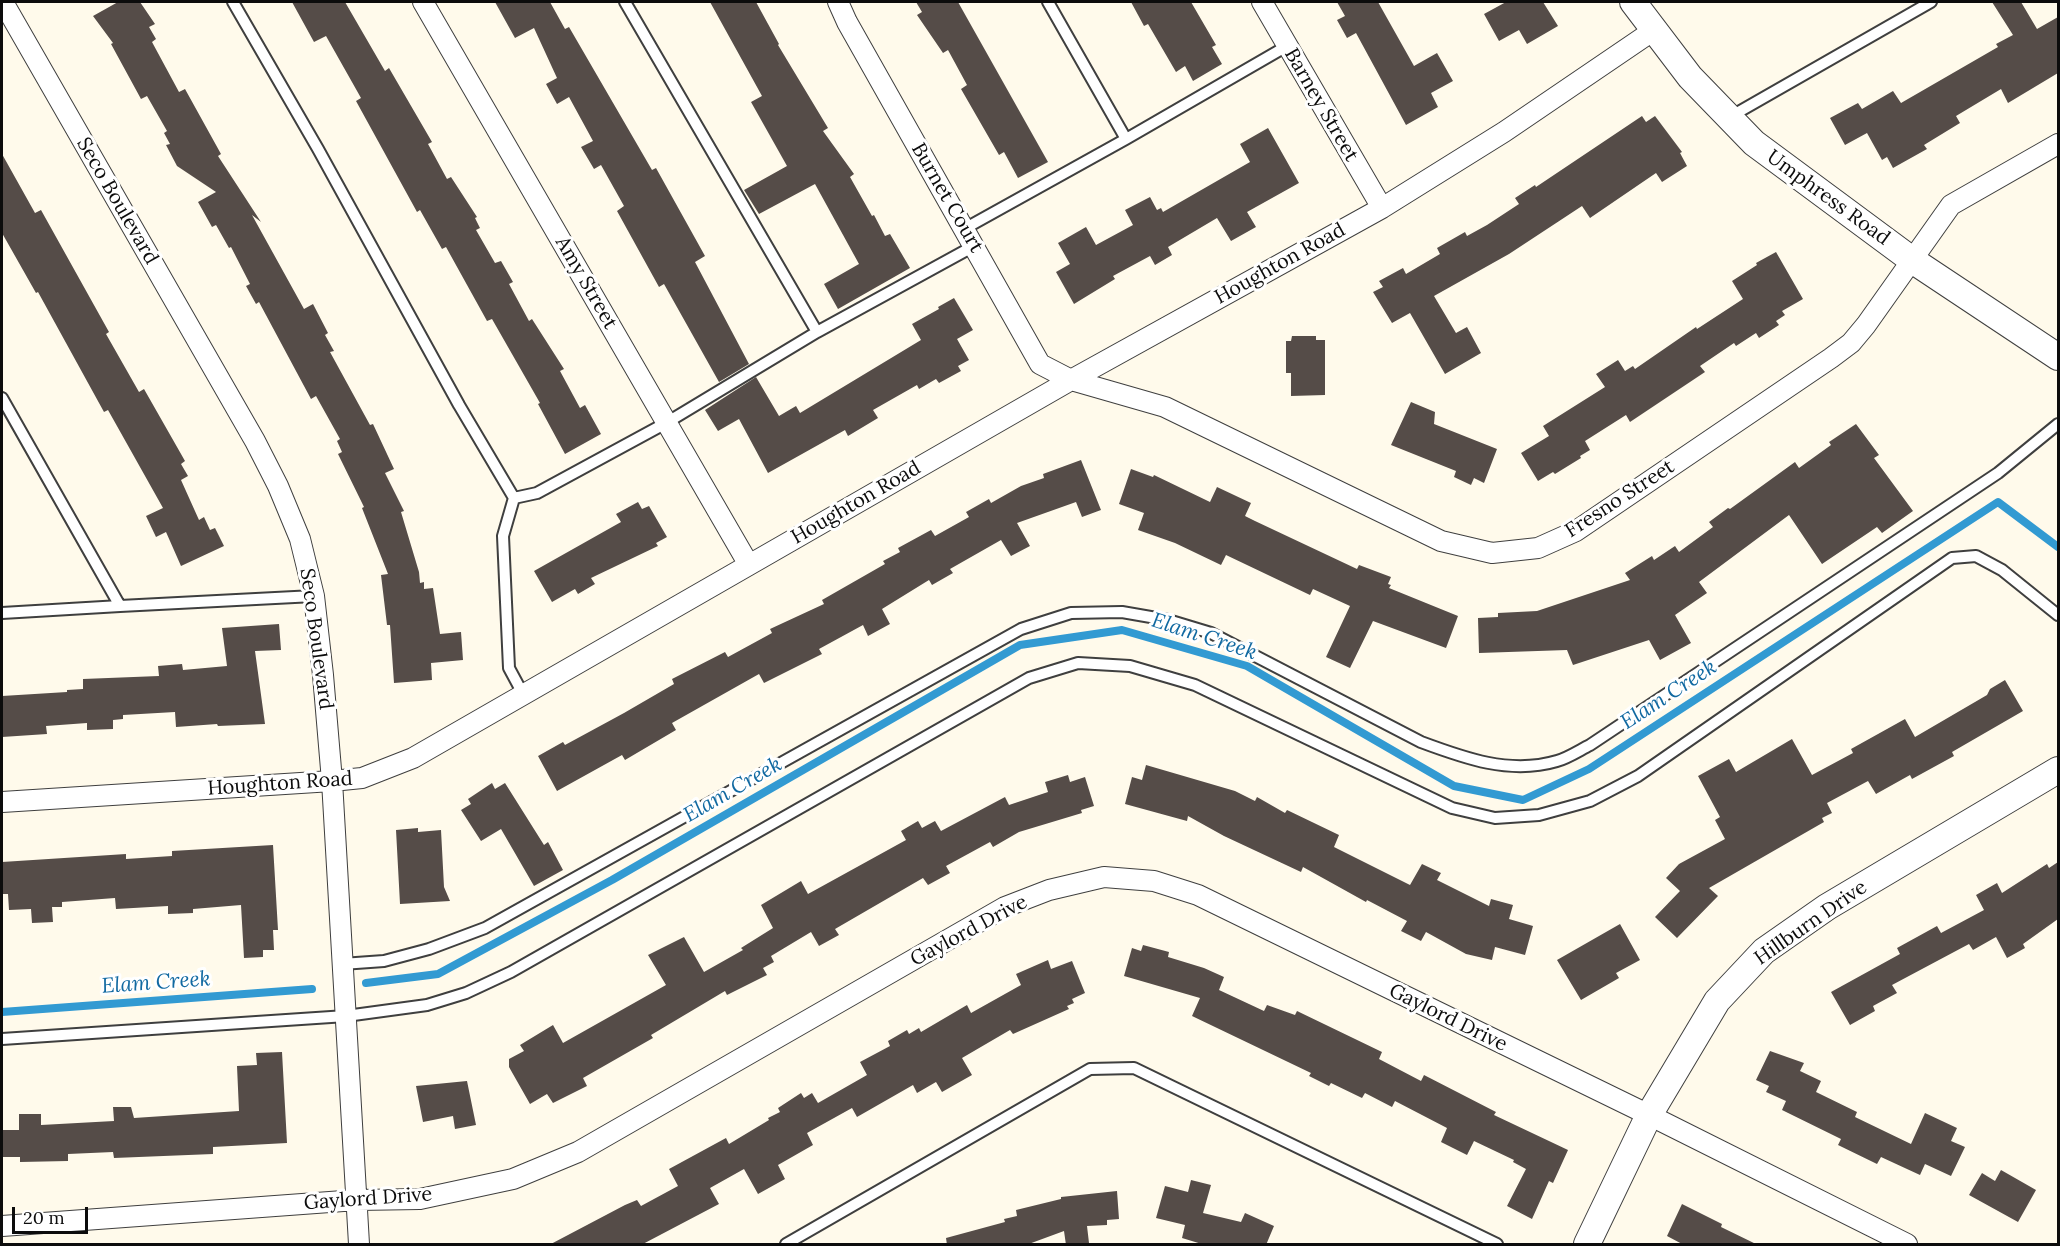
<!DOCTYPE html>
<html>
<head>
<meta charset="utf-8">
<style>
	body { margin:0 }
	#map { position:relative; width:2060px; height:1246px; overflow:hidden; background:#fffaeb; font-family:Lora,serif }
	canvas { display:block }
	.frame { position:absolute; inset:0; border:3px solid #0c0c0c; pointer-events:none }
	.scale { position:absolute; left:12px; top:1207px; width:76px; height:27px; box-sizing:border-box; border:3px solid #0c0c0c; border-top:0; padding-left:8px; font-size:18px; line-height:21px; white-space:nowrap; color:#0c0c0c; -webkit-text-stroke:4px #fff; paint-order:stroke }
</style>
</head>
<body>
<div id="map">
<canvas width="2060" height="1246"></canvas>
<div class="frame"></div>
<div class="scale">20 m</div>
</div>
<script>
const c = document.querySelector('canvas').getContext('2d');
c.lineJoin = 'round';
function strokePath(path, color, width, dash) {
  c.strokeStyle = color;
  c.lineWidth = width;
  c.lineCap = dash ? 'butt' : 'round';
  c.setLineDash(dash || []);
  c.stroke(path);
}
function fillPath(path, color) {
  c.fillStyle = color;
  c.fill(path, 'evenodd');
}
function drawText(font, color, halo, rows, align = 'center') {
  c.font = font + ' Lora,serif';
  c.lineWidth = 6;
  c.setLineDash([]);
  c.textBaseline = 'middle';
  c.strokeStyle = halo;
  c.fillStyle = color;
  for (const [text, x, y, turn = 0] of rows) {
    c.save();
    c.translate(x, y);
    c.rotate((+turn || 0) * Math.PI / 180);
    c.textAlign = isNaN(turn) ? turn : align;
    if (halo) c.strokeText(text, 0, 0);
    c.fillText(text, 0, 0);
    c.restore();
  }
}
strokePath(new Path2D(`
	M366 983 438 974 612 880 1020 645 1122 630 1247 666 1454 786 1523 800 1589 769 1998 502 2058 547
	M2 1012 312 989`), '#329ad2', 8);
fillPath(new Path2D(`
	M118 2H140L155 24 149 27 156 39 152 42 179 92 185 89 221 154 218 156 261 222 252 215 304 309 313 304 328 333 325 335 334 351 330 352 370 425 373 424 394 469 385 473 404 511 401 512 419 572 420 583 424 582V589L433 588 440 634 461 632 463 660 431 663 432 680 394 683 390 625H387L381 575 388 574 362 508 364 507 338 454 342 452 337 441 340 439 316 396 311 399 259 302 256 304 246 286 250 284 231 247 229 248 216 225 212 227 198 202 216 192 177 166 166 145 170 144 164 133 167 131 147 96 141 99 111 44 113 43 93 16Z
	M292 2H345L385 71 389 68 432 142 428 144 447 179 451 177 477 217 475 218 480 228 476 230 495 263 501 261 513 282 509 284 529 321 532 319 564 369 560 371 580 408 585 405 601 434 565 454 538 404 540 403 492 319 487 321 446 247 442 249 420 210 417 212 356 101 361 98 326 36 314 42Z
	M495 2H550L565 29 569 27 652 170 656 168 705 256 695 262 749 364 719 382 664 284 659 287 617 211 624 206 601 165 594 169 581 147 593 141 569 97 557 104 546 84 557 78 534 28 515 38Z
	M710 2H756L779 44 778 45 828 128 823 131 854 174 850 177 872 216 874 215 885 236 890 234 910 268 838 309 824 284 859 264 815 184 759 214 744 190 787 166 751 102 762 96Z
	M916 2H958L1048 162 1018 178 1004 152 999 155 961 89 967 85 948 50 943 53 917 15 922 12Z
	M1131 2H1191L1216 45 1212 47 1222 64 1193 81 1185 66 1176 72 1148 24 1144 26Z
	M1337 2H1378L1414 66 1437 53 1453 81 1431 93 1438 107 1406 125 1356 33 1347 38 1337 20 1345 16Z
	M1506 2H1543L1558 26 1527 44 1519 30 1499 41 1484 14Z
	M1992 2H2021L2037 29 2058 17V73L2008 103 2001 89 1956 116 1960 123 1924 145 1927 149 1893 168 1887 157 1882 160 1867 133 1845 145 1830 118 1858 103 1862 109 1893 91 1901 103 1998 47 1996 44 2013 35Z
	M1642 116 1646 122 1655 116 1682 152 1680 153 1687 166 1662 182 1656 173 1590 218 1582 206 1509 254 1434 296 1456 333 1467 327 1481 353 1445 374 1410 313 1392 323 1373 292 1383 287 1379 281 1403 268 1406 274 1440 254 1437 248 1465 232 1467 236 1487 225 1519 204 1515 198 1535 185 1536 187Z
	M1268 128 1299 183 1247 212 1256 227 1231 241 1217 218 1168 247 1172 255 1155 265 1150 256 1113 276 1115 279 1074 304 1056 272 1070 264 1058 243 1086 227 1096 245 1133 225 1125 210 1150 197 1157 210 1161 208 1163 212 1250 162 1240 144Z
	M2 154 35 213 41 210 109 332 106 334 139 392 144 389 185 461 181 464 188 476 181 480 199 520 204 517 210 530 215 528 224 546 181 566 166 532 156 537 146 516 163 508 108 410 104 412 38 292 36 293 2 233Z
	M1776 252 1803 299 1782 311 1785 315 1776 321 1779 325 1759 338 1756 333 1736 346 1734 343 1700 366 1705 372 1630 422 1626 415 1585 441 1590 450 1580 456 1581 458 1555 474 1553 472 1538 481 1521 453 1549 436 1543 426 1605 387 1596 374 1618 360 1625 371 1633 366 1635 369 1696 327 1697 329 1743 299 1732 281 1757 265 1756 263Z
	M954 298 973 330 957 339 969 360 958 366 961 371 939 383 936 379 919 389 917 385 873 410 878 418 848 436 845 430 768 473 739 419 718 431 705 410 756 377 779 416 796 406 800 413 921 340 912 324 939 309 938 307Z
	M1292 336H1316V340H1325V395L1291 396V373H1286V341H1291Z
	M1411 402 1435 412 1434 424 1497 449 1484 483 1474 478 1471 485 1454 477 1456 471 1391 445Z
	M1856 424 1879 455 1874 458 1913 511 1882 533 1877 527 1822 564 1789 515 1699 582 1707 593 1675 615 1691 643 1660 660 1649 640 1573 665 1567 650 1479 653 1478 618 1498 617V613L1537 611 1630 580 1625 573 1652 556 1654 560 1675 546 1679 552 1713 527 1709 522 1728 508 1730 509 1795 462 1799 468 1831 445 1829 442Z
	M1081 460 1101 510 1082 517 1076 502 1017 523 1030 546 1011 556 1001 540 950 569 953 573 932 585 929 580 882 609 890 624 868 636 863 625 819 649 822 654 764 683 759 674 672 723 676 730 625 760 622 755 557 791 538 756 563 742 565 745 624 713 674 684 672 679 725 652 728 657 772 633 770 629 824 604 822 600 885 564 883 561 900 552 898 548 931 530 935 536 969 517 966 512 989 499 991 503 1021 486 1044 478 1043 474Z
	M1131 469 1153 477 1154 475 1210 502 1217 487 1251 503 1245 516 1255 521 1357 569 1359 565 1391 577 1388 584 1391 585 1389 588 1458 616 1446 648 1373 621 1350 668 1326 657 1350 606 1313 589 1310 595 1226 555 1221 565 1175 543 1138 530 1144 513 1119 504Z
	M638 502 642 509 649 506 667 537 656 543 658 546 591 578 595 584 578 594 575 589 552 602 534 571 621 522 616 514Z
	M279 624 281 650 255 651 265 724 218 726 217 724 176 727 175 712 123 715V719L113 720V729L87 730V723L46 726 47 734 2 737V696L67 692V690L83 689V679L159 676 158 666 182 664 183 670 227 666 222 628Z
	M2005 680 2023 711 1952 752 1954 756 1912 779 1910 775 1876 794 1868 781 1827 803 1832 813 1822 818 1824 822 1709 888 1718 896 1677 938 1655 917 1680 891 1666 878 1679 864 1725 839 1715 820 1720 817 1698 776 1729 759 1736 772 1792 739 1812 775 1853 753 1851 749 1905 719 1915 737 1987 695 1990 689Z
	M1146 765 1235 791 1255 801 1257 797 1285 813 1287 810 1339 835 1334 847 1410 885 1422 864 1441 873 1437 880 1489 906 1491 899 1513 905 1509 919 1533 926 1525 955 1495 947 1492 960 1466 954 1426 932 1421 941 1401 931 1407 921 1367 900 1366 902 1303 867 1301 872 1224 836 1188 816 1187 821 1125 804 1132 777 1142 780Z
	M1068 775 1070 782 1085 777 1094 806 1081 810 1082 813 1019 832 993 847 990 842 946 866 950 873 928 885 923 878 835 929 839 935 819 946 811 932 771 956 774 962 763 968 767 975 727 995 725 991 651 1035 653 1038 583 1078 587 1086 553 1103 547 1094 530 1104 509 1067V1059L524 1051 520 1045 553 1025 563 1043 666 985 648 955 684 937 704 972 743 950 741 948 773 928 761 905 801 881 808 894 906 840 901 831 918 821 922 828 935 821 941 831 1005 797 1009 805 1048 792 1045 782Z
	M492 783 495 789 505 783 544 845 548 842 563 870 534 886 501 829 481 841 461 810 471 804 468 799Z
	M418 828V832L441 830 444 887 450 901 400 904 396 830Z
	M273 845 278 930H273L274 950H263V957L244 958 241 905 193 909V913L168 914V906L116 909 115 898 62 902V907H52L53 922 32 923 31 909 9 910 8 894H2V862L126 854V859L172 856V851Z
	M2058 862V919L2023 944 2025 948 2007 958 1996 937 1973 950 1969 944 1892 985 1897 993 1873 1006 1875 1011 1850 1025 1831 992 1900 954 1897 948 1937 926 1941 933 1984 910 1976 895 1997 883 2002 893 2047 864 2049 868Z
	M1620 924 1640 960 1616 973 1619 978 1581 1000 1557 960Z
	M1143 945 1169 952 1168 957 1204 968 1224 977 1219 990 1264 1011 1267 1005 1295 1015 1297 1011 1382 1052 1379 1059 1421 1081 1424 1075 1496 1112 1494 1115 1568 1150 1553 1183 1549 1181 1532 1219 1507 1206 1526 1169 1513 1162 1514 1160 1474 1141 1467 1155 1441 1142 1447 1128 1395 1101 1392 1107 1365 1093 1362 1098 1331 1083 1329 1086 1309 1076 1311 1073 1192 1016 1200 998 1124 976 1132 948 1141 951Z
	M1048 960 1051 969 1072 961 1085 993 1072 999 1074 1003 1067 1006 1069 1009 1013 1034 1010 1030 962 1058 972 1075 942 1092 936 1082 917 1093 913 1085 857 1117 852 1108 807 1133 813 1145 778 1165 785 1179 758 1194 744 1169 710 1188 719 1204 641 1245H549L625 1205 637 1200 641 1206 678 1186 669 1169 726 1138 729 1144 769 1120 768 1118 780 1112 778 1108 801 1093 804 1098 812 1093 818 1103 867 1075 860 1062 890 1046 888 1041 907 1030 909 1034 919 1028 921 1032 967 1005 971 1013 1021 985 1016 974Z
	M1770 1051 1804 1063 1800 1071 1821 1081 1816 1092 1857 1112 1855 1117 1911 1144 1925 1113 1957 1128 1951 1141 1965 1147 1951 1176 1925 1164 1920 1175 1881 1157 1877 1164 1838 1145 1841 1139 1782 1110 1786 1101 1766 1092 1769 1086 1756 1080Z
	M282 1052 287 1143 213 1147V1154L114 1158 113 1152 68 1154V1161L20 1162V1157H2V1130H19V1114H41V1125L114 1121 113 1107H131L134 1118 239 1111 237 1066 257 1065 256 1053Z
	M467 1081 476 1125 455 1129 453 1116 423 1122 416 1086Z
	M2001 1170 2036 1190 2018 1222 1969 1195 1982 1173 1995 1181Z
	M1191 1180 1211 1185 1203 1213 1241 1222 1245 1213 1274 1226 1266 1245H1205L1182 1238 1185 1225 1156 1218 1165 1186 1188 1192Z
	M1117 1191 1119 1219 1107 1220V1225L1087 1226 1089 1243 1066 1245 1064 1231 1026 1245H947L946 1238 1005 1222 1004 1219 1017 1216 1016 1210 1061 1199V1197Z
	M1682 1204 1722 1224 1721 1227 1758 1245H1684L1667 1236Z`), '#554c48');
const service = new Path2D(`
	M233 2 318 149 459 405 514 498 503 536 509 668 523 694
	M625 2 817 332
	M1048 2 1126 139
	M1728 118 1931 2
	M964 229 1126 139 1287 46
	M2 398 120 606 2 613
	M514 498 537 493 666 423 817 332 974 246
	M120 606 314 596
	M342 964 384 961 429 949 485 928 1021 629 1071 613 1122 612 1168 620 1211 633 1421 742C1464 758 1510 775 1557 761 1568 758 1580 750 1590 745L1998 473 2058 424
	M2 1039 346 1016 427 1005 466 993 511 972 1029 678 1078 663 1130 666 1195 685 1452 808 1495 818 1539 815 1590 801 1638 776 1952 558 1976 556 2002 570 2058 615
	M786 1244 1090 1069 1134 1068 1497 1244`);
const minor = new Path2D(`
	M3 2 255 441 278 486 300 539 314 596 323 675 332 781 359 1244
	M423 2 749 565
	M838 2 847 22 1040 364 1071 380 1165 407 1441 541 1492 553 1538 548 1576 531 1831 358 1851 343 1866 325 1951 205 2058 144
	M1262 2 1382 208
	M2 802 332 781 362 778 413 758 1071 380 1382 208 1504 132 1654 30
	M2 1226 357 1200 420 1199 513 1179 578 1152 1005 907 1049 890 1104 877 1154 881 1198 895 1649 1115 1907 1244`);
const tertiary = new Path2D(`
	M1633 2 1690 77 1754 143 1912 260 2058 357
	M1587 1244 1649 1115 1717 1001 1764 951 1827 907 2058 770`);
strokePath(service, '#3f3f3f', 14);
strokePath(minor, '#3f3f3f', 22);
strokePath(tertiary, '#3f3f3f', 28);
strokePath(service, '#fff', 10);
strokePath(minor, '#fff', 20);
strokePath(tertiary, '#fff', 26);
drawText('20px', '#0c0c0c', '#fff', [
	["Barney Street",1321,105,60],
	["Burnet Court",947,198,60],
	["Umphress Road",1828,198,36],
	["Seco Boulevard",117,201,60],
	["Houghton Road",1280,264,-29],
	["Amy Street",586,283,60],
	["Fresno Street",1620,499,-33],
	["Houghton Road",856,503,-30],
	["Seco Boulevard",316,639,82],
	["Houghton Road",280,784,-4],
	["Hillburn Drive",1811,923,-35],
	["Gaylord Drive",969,931,-28],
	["Gaylord Drive",1448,1018,26],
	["Gaylord Drive",368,1199,-4]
]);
drawText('italic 21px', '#1169a1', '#fff', [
	["Elam Creek",1204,637,18],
	["Elam Creek",1669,695,-33],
	["Elam Creek",733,790,-30],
	["Elam Creek",156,983,-4]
]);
</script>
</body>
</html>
